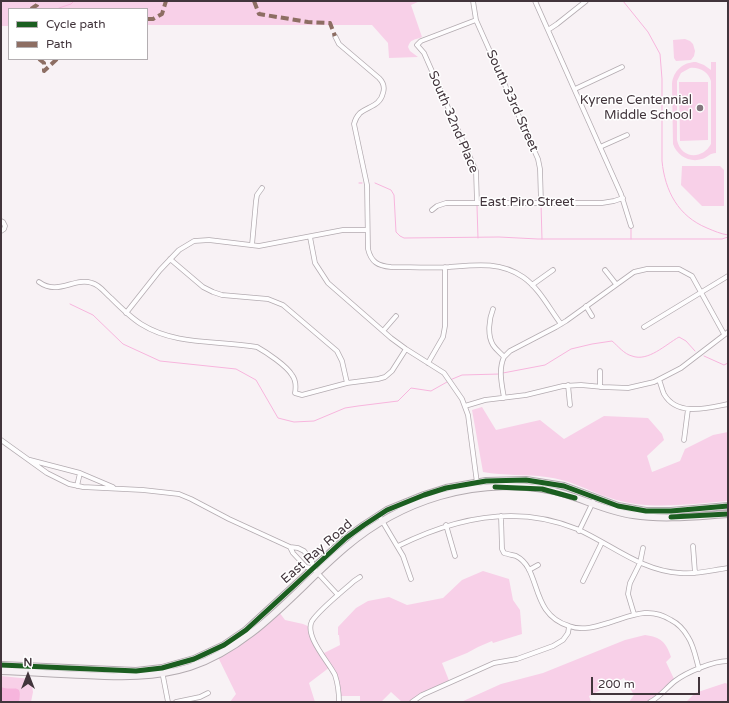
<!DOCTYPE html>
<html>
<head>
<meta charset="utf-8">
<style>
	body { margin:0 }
	#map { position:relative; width:729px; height:703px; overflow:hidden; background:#f8f2f5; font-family:"Varela Round",sans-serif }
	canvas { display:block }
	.frame { position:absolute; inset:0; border:2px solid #42353c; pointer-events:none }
	.legend { position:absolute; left:8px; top:8px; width:140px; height:52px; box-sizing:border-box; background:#fff; border:1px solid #b3aeb1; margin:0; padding:5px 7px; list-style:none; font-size:12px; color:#42353c }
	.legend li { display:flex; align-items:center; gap:8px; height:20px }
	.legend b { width:20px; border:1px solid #b3aeb1 }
	.north { position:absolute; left:8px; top:655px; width:40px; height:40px; -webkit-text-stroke:3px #fff; paint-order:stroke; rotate:0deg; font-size:11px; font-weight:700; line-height:16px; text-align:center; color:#42353c }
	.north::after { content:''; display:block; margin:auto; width:14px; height:18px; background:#42353c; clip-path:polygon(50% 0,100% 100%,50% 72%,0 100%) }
	.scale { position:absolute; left:591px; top:677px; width:109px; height:18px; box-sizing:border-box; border:2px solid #42353c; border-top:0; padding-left:5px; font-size:12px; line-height:14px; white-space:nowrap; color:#42353c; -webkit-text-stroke:3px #fff; paint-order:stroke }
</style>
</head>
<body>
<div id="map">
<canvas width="729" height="703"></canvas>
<div class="frame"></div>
<ul class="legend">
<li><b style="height:5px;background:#1b5e20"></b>Cycle path</li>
<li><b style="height:5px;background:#8d6e63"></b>Path</li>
</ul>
<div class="north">N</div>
<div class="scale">200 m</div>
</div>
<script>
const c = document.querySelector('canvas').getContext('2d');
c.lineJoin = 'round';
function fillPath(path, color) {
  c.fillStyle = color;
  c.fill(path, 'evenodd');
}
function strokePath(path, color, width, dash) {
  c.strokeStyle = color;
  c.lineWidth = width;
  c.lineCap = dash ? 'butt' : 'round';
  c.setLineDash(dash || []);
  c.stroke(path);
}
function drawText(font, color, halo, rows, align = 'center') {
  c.font = font + ' "Varela Round",sans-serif';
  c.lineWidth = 3;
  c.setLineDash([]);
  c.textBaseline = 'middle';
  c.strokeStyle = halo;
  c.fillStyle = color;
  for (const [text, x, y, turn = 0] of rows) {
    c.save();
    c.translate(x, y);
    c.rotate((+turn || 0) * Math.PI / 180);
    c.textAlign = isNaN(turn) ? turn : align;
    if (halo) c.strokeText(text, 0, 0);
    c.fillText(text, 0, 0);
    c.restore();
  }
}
fillPath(new Path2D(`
	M1 1H420L411 5 422 37C415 40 410 39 408 47L410 51 418 57 389 58 388 43 372 25H147V9H9V26H1Z
	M685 39 690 41 693 44 695 51 694 56 691 60 676 61 674 58 673 40Z
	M696 62 704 65 711 70V62H716V153C710 153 708 157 702 159 690 163 677 156 673 144L672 84C673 71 683 62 696 62ZM690 68C700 67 708 72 711 81V144C702 160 681 159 677 140V81L681 73Z
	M679 82H708V140L680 141Z
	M682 166H720L724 170V206H702L681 185Z
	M482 407 496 430 540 420 564 439 604 416 648 418 662 434 664 440 647 456 652 472 680 461 685 449 713 435 728 432V501C689 504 648 511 610 498 588 491 569 479 546 477 525 474 504 476 483 472L472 410Z
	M483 571 509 579 513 600 520 610 522 634 493 643 492 641 478 647 467 653 442 663 450 683 412 702H402L391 692 381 702H360V696H339L337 682 330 667 309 683 315 702H230L236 694 216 653 237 641 279 612 285 620 303 624 310 627 322 654 340 645 339 635H338V627L356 608 368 601 389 597 407 605 443 598 462 580Z
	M645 635C661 637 666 642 671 657L666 662 675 681 650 702H629L634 695 624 678 589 696 591 702H461L501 684 543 673 625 640Z
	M1 676 31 679 33 692 31 702H1Z
	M725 683 728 684V702H686L695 693Z`), '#f8d0e8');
fillPath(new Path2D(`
	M1 687C13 692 23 681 19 702H1Z`), '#f7b5dd');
strokePath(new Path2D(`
	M623 1 648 32 660 54 662 79V161C665 191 678 216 707 228 714 231 721 234 728 235
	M59 8 71 4 74 1
	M359 183H362
	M375 183 391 190 394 195 396 232 400 236 404 238 499 237 538 239H722L728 237
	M541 204 542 239
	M477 206 478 238
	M631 228V239
	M70 304 93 315 123 344 160 361 236 369 256 380 278 418 294 422 314 421 345 408 358 406 398 401 411 388 431 391 447 382
	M704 356 724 365 728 363
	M503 373 545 365 571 349 592 344 612 341C618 346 624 354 632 356 648 362 665 345 679 337L686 341 695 351
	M450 380 462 375 500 374`), '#f7b5dd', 1);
const street = new Path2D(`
	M473 1 476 20 538 159 540 169 541 203
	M535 1 621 194 631 226
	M476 20 421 41 417 45 424 53 476 171 477 203
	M548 30 557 24 586 1
	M335 36 339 44 379 78C383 82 385 87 383 93 380 106 369 106 360 113 357 116 355 120 354 124L367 185 368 249C371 262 378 266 391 267 410 267 430 268 449 267 474 265 500 261 523 277 539 288 549 308 561 324
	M575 89 622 67
	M600 147 627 135
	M432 210 437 206 446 203H602L614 201 623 198
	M1 221 3 222 5 226 4 229 1 231
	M310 237 315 263 328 283 391 338 406 349 444 373 462 399 468 415 477 483
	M252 245 256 201 257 195 262 188
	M170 259 203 287 213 292 222 295 268 299 283 305 337 351 342 361 347 383
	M605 270 616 284
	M39 282C58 296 74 277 92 283 100 285 105 293 111 298 121 308 130 317 141 324 176 346 218 340 257 347 266 352 287 366 292 375 296 380 296 387 295 393L302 395 347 383 378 379 385 377 392 371 406 349
	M532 285 553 270
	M586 306 592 316
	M493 309C489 319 487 335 493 345 496 350 501 353 504 357 498 370 502 385 504 398
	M126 313 160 270 179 250 194 241 209 240 259 246 343 230H367
	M644 327 728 276
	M383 331 396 316
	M504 357 510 351 556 327 566 321 634 272 647 269H679L692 276 724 334
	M428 363 443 337 445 326V267
	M659 380C661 384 662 390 664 394 677 417 708 408 728 404
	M568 385 570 405
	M600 387V371
	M465 406 485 400 526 395 563 386 581 385 603 387 628 388 654 382 681 368 728 332
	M1 440 47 473 69 484 83 487 143 490 179 494 191 499 229 519 290 547 298 548 304 551 312 561 313 568 338 595
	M684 440 688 409
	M30 460 80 473 113 487
	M77 486 80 473
	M501 516 502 549 504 553C507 554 512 555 516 556 542 569 529 614 569 626 582 631 595 627 608 623 631 616 649 606 671 620 679 624 684 630 688 637 694 646 696 659 699 669
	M381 519 403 556 411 579
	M446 525 455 556
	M579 531 593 502
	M398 546C454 518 517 504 577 529 611 544 641 571 680 573 696 575 712 570 728 568
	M693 546 695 573
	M290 547 293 553 306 567 313 568
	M529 570 538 565
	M583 581 602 542
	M634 614 628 594 629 588 630 583 640 563 643 548
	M162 671 168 702
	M176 702 200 697 208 693
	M339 702C339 693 338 684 335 675 328 661 304 636 312 621 320 609 343 591 354 581L360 577
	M412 702 422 695 494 663 517 659 553 646 563 640 568 633 569 627
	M650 702C660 697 666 688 675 681 687 672 713 661 728 661`);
const secondary = new Path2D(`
	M1 665 136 671 162 668 194 659 224 645 246 630 346 538 364 525 387 510 424 495 446 488 486 481 526 480 564 486 618 506 646 511H671L728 506
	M1 671C29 672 56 674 84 675 120 677 155 678 190 667 254 646 296 589 346 547 373 524 406 506 440 496 480 485 525 482 565 494 588 501 609 512 633 515 664 520 697 516 728 514`);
strokePath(street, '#b3abb0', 5.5);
strokePath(secondary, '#b3abb0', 8);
strokePath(street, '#fefdfe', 4);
strokePath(secondary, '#f6f1f4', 6);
strokePath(new Path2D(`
	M254 1 259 14 308 22 330 23 335 36
	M31 9 37 5 39 1
	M147 19H153L162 14 166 1
	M39 59 44 63V71L57 59`), '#8d6e63', 4, [8, 4]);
strokePath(new Path2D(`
	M495 487 542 489 575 498
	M671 517 728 514
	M1 665 136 671 162 668 194 659 224 645 246 630 346 538 364 525 387 510 424 495 446 488 486 481 526 480 564 486 618 506 646 511H671L728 506`), '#1b5e20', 5);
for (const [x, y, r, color] of [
	[700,108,4,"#82777d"]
]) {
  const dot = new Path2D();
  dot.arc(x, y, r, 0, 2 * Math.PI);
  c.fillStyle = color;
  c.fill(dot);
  strokePath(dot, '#fff', 1.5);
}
drawText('13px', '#42353c', '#fff', [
	["South 33rd Street",512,101,66],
	["South 32nd Place",453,122,67],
	["East Piro Street",527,203],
	["East Ray Road",317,552,-41]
]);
drawText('13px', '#42353c', '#fff', [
	["Kyrene Centennial",692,101],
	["Middle School",692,116]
], 'right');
</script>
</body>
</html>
